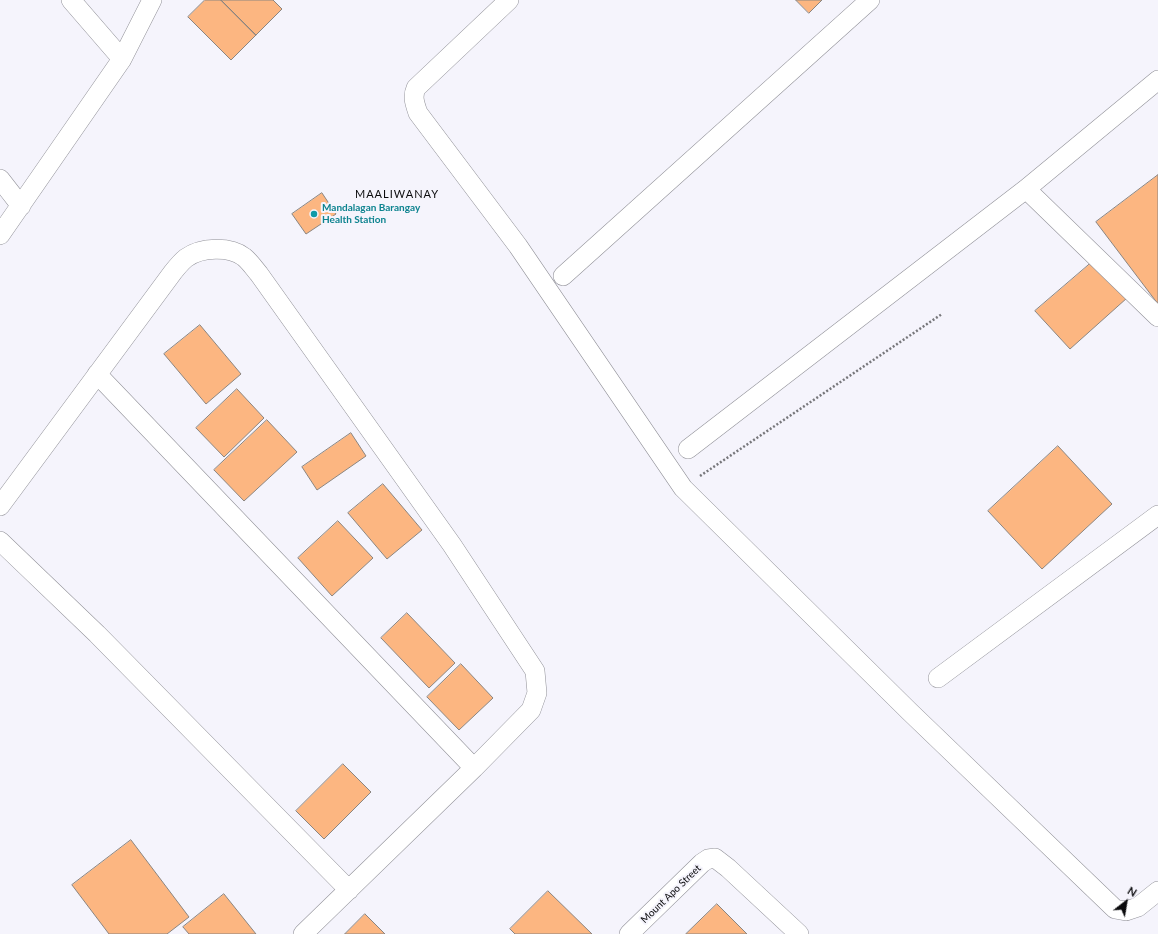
<!DOCTYPE html>
<html>
<head>
<meta charset="utf-8">
<style>
	body { margin:0 }
	#map { position:relative; width:1158px; height:934px; overflow:hidden; background:#f5f4fc; font-family:Lato,sans-serif }
	canvas { display:block }
	.north { position:absolute; left:1106px; top:882px; width:40px; height:40px; -webkit-text-stroke:3px #f5f4fc; paint-order:stroke; rotate:31deg; font-size:11px; font-weight:700; line-height:16px; text-align:center; color:#0b0b0d }
	.north::after { content:''; display:block; margin:auto; width:14px; height:18px; background:#0b0b0d; clip-path:polygon(50% 0,100% 100%,50% 72%,0 100%) }
</style>
</head>
<body>
<div id="map">
<canvas width="1158" height="934"></canvas>
<div class="north">N</div>
</div>
<script>
const c = document.querySelector('canvas').getContext('2d');
c.lineJoin = 'round';
function fillPath(path, color) {
  c.fillStyle = color;
  c.fill(path, 'evenodd');
}
function strokePath(path, color, width, dash) {
  c.strokeStyle = color;
  c.lineWidth = width;
  c.lineCap = dash ? 'butt' : 'round';
  c.setLineDash(dash || []);
  c.stroke(path);
}
function drawText(font, color, halo, rows, align = 'center') {
  c.font = font + ' Lato,sans-serif';
  c.lineWidth = 4;
  c.setLineDash([]);
  c.textBaseline = 'middle';
  c.strokeStyle = halo;
  c.fillStyle = color;
  for (const [text, x, y, turn = 0] of rows) {
    c.save();
    c.translate(x, y);
    c.rotate((+turn || 0) * Math.PI / 180);
    c.textAlign = isNaN(turn) ? turn : align;
    if (halo) c.strokeText(text, 0, 0);
    c.fillText(text, 0, 0);
    c.restore();
  }
}
const building = new Path2D(`
	M205 0H221L256 35 231 60 188 17Z
	M221 0H273L282 9 256 35Z
	M796 0H822L809 13Z
	M1158 175V304L1096 222Z
	M322 193 336 214 306 234 292 214Z
	M1091 263 1127 298 1070 349 1035 311Z
	M200 325 241 374 206 404 164 354Z
	M237 389 264 418 224 457 196 428Z
	M267 420 297 452 244 501 214 470Z
	M351 433 366 456 317 490 302 467Z
	M1058 446 1112 504 1042 569 988 511Z
	M383 484 422 530 387 559 348 513Z
	M338 521 373 558 332 596 298 558Z
	M407 613 455 663 429 688 381 638Z
	M461 664 493 698 459 730 427 697Z
	M343 764 371 792 324 839 296 811Z
	M131 840 189 917 167 934H109L72 885Z
	M548 891 592 934H515L510 929Z
	M224 894 256 934H189L183 927Z
	M717 904 747 934H686Z
	M365 914 385 934H345Z`);
fillPath(building, '#fcb681');
strokePath(building, '#8b8580', 1);
const street = new Path2D(`
	M71 0 122 59
	M509 0 416 88C412 97 415 104 418 113L518 246 683 488 910 712 1115 909 1126 911 1138 907 1158 891
	M0 179 21 206
	M1026 189 1158 317
	M0 235 122 59 152 0
	M563 276 870 0
	M97 374 474 768
	M688 449 1026 189 1158 80
	M0 506 173 272C177 267 181 262 186 258 201 247 230 246 244 257 250 262 254 268 259 274L452 545 535 671 537 693 531 710 474 768 303 934
	M0 541 97 634 349 890
	M938 678 1158 515
	M629 934 702 863 708 859 715 858 728 868 799 934`);
strokePath(street, '#919198', 20);
strokePath(new Path2D(`
	M700 476 942 314`), '#77777b', 2.5, [2, 2]);
strokePath(street, '#fff', 19);
for (const [x, y, r, color] of [
	[314,214,4,"#0f9aa8"]
]) {
  const dot = new Path2D();
  dot.arc(x, y, r, 0, 2 * Math.PI);
  c.fillStyle = color;
  c.fill(dot);
  strokePath(dot, '#f5f4fc', 1.5);
}
drawText('bold 10px', '#0d838f', '#f5f4fc', [
	["Mandalagan Barangay",322,208],
	["Health Station",322,220]
], 'left');
drawText('10px', '#0b0b0d', '#f5f4fc', [
	["Mount Apo Street",671,894,-44]
]);
c.letterSpacing = '1px';
drawText('11px', '#0b0b0d', '#f5f4fc', [
	["MAALIWANAY",397,194]
]);
c.letterSpacing = '0px';
</script>
</body>
</html>
